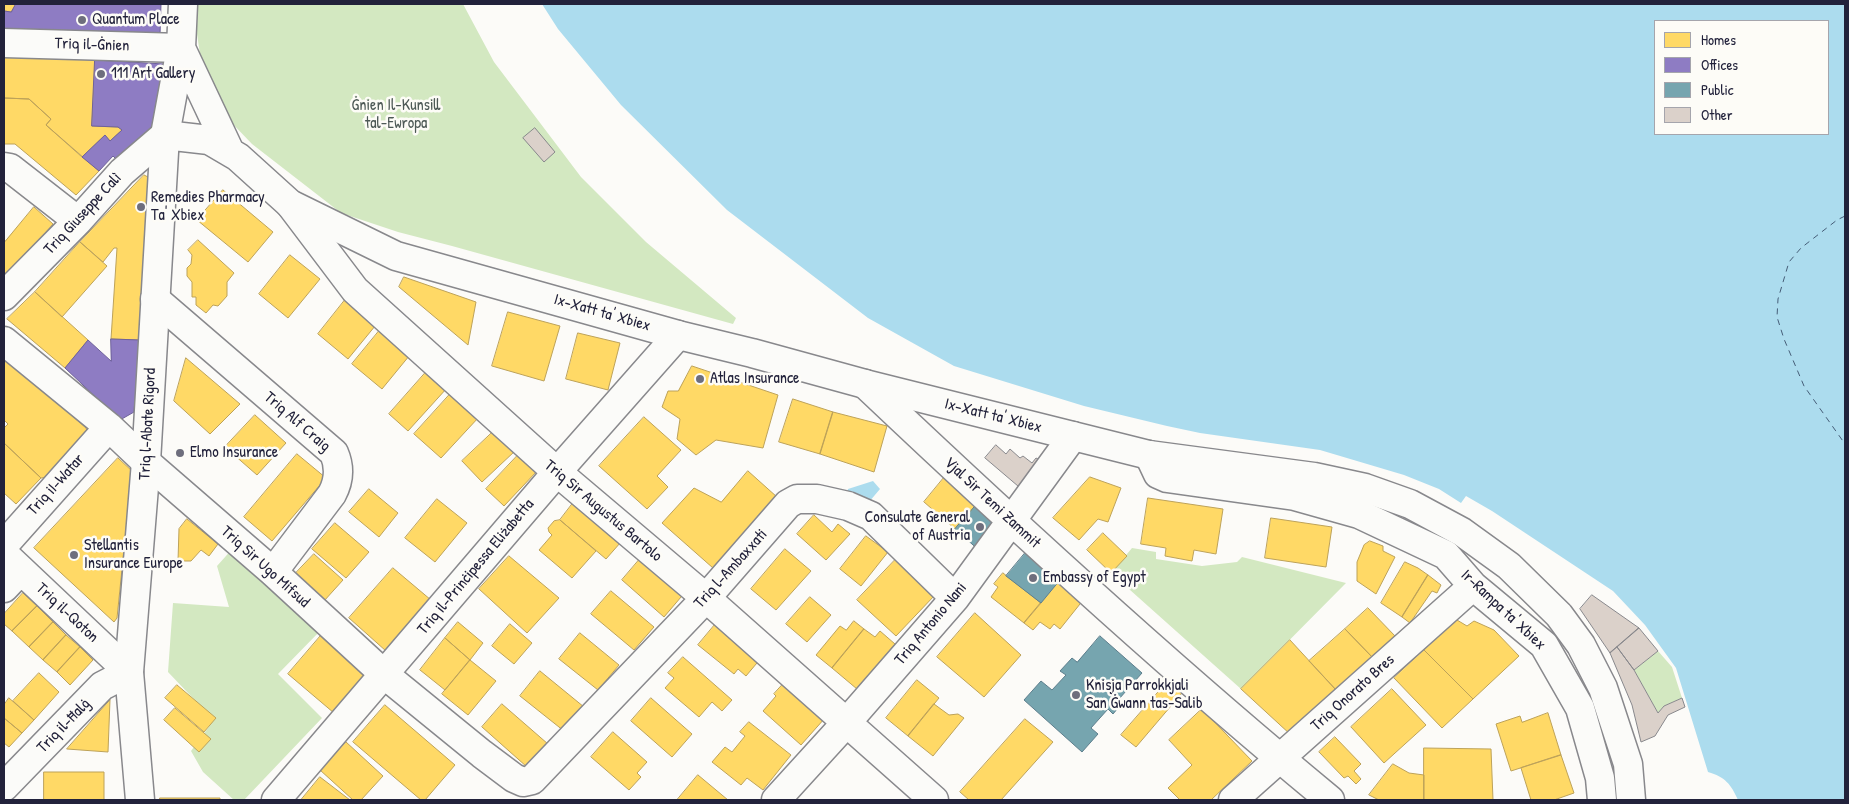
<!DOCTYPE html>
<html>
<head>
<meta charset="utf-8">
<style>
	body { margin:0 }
	#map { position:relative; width:1849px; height:804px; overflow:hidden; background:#fcfbf8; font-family:"Patrick Hand",sans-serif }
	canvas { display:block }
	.frame { position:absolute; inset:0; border:5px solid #22223b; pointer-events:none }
	.legend { position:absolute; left:1654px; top:20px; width:175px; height:115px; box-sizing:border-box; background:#fdfcf7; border:1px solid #a5a5ac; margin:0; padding:6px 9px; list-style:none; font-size:15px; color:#22223b }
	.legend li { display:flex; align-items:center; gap:10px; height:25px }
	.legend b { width:25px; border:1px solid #a5a5ac }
</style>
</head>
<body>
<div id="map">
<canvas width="1849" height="804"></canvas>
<div class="frame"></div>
<ul class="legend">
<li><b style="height:14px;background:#ffd966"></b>Homes</li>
<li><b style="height:14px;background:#8e7cc3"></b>Offices</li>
<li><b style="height:14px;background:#76a5af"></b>Public</li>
<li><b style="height:14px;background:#dbd1ca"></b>Other</li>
</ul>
</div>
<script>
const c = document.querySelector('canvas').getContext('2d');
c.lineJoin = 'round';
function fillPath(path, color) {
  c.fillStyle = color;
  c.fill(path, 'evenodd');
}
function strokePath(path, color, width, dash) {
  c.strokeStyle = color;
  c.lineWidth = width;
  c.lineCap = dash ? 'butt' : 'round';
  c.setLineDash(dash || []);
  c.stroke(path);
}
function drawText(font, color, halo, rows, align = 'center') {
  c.font = font + ' "Patrick Hand",sans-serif';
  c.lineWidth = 5;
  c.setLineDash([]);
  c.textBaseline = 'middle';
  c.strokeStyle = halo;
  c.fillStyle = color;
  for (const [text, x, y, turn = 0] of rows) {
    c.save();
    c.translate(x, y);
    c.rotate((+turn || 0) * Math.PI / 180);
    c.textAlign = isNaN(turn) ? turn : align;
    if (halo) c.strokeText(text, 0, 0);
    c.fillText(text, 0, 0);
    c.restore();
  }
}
fillPath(new Path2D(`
	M196 4H463L494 62 581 177 646 242 736 318 733 324 452 246 398 232 341 213 252 144 229 120 202 68 196 27Z
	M234 547 322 629 278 674 322 718 244 800H234L203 772 191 751 211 724 207 713 168 672 173 603 229 607 217 566Z
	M1132 548 1156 552V559L1202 566 1237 562 1242 557 1346 583 1241 689 1111 573Z
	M1658 651 1672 667 1682 698 1664 706 1658 713 1634 670Z`), '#d3e8c1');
fillPath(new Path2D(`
	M542 4H1845V800H1738C1731 784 1725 777 1708 772L1676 668 1645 625 1613 591 1492 511 1466 496 1461 503 1439 489 1404 475 1320 450 1200 433 1167 426 1084 406 954 366 868 318 727 210 621 105 558 29ZM1655 21H1828V134H1655Z
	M873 481 880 489 869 502 846 496 848 489Z`), '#acdcee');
const homes = new Path2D(`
	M4 4H16L11 12 4 11Z
	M4 56 95 60 92 126 118 127 122 130 110 141 105 135 82 157 46 125 51 119 29 99 4 98Z
	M4 98 29 99 51 119 46 125 99 171 76 195 15 144H4Z
	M144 175 152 179 140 340 111 339 117 248H114L103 262 80 242Z
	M223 190 273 232 248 262 197 220Z
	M34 207 53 224 4 280V239L5 241Z
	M198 240 234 273 227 282V296L218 306 213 305 206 313 196 305V297H192V282L187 276V268L191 264 192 255 188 250Z
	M80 242 107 266 62 317 35 292Z
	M290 255 320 279 288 318 259 294Z
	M404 277 476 302 468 345 399 287Z
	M35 292 88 340 65 368 7 319Z
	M349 295 380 320 348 359 318 334Z
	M508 312 560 326 544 381 492 366Z
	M384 325 414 350 382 389 352 364Z
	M578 333 620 343 608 390 566 379Z
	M4 355 86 428 88 434 49 477 41 478 4 443V428L8 424 4 420Z
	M186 358 240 404 210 434 174 401Z
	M692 366 778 395 763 448 716 440 696 455 677 439 680 419 662 407 668 391H678Z
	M427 371 447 388 408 431 389 414Z
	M452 392 479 417 441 458 414 434Z
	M793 399 833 412 820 454 779 442Z
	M833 412 887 426 874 472 820 454Z
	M255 415 286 443 257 475 225 447Z
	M644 417 681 450 657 476 668 487 647 509 599 466Z
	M495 430 515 451 482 482 462 461Z
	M4 443 41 478 16 504 4 493Z
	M520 453 538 470 504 506 486 489Z
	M297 454 326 478 272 541 244 517Z
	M118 458 132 471 117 618 114 622 34 548Z
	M748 471 777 497 713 568 662 523 694 488 721 502Z
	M947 474 979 502 955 529 924 502Z
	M1090 477 1121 488 1108 522 1098 519 1079 540 1053 518Z
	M369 489 398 513 379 537 349 512Z
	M580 494 628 534 606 559 560 520Z
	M1148 498 1223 509 1216 554 1194 550 1192 561 1165 556 1166 548 1141 544Z
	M437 499 467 523 435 562 405 538Z
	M814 515 832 532 838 524 850 534 826 560 797 534Z
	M1271 518 1332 527 1326 567 1265 558Z
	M187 519 218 544 209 556 201 550 191 561H178L179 529Z
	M560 520 596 551 572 578 539 550 552 535 549 532 548 528 554 521Z
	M335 523 369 552 346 578 312 549Z
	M1103 533 1127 556 1111 573 1087 550Z
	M866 536 888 552 861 586 840 569Z
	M1370 541 1383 546V551L1395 557 1376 594 1357 581V562L1364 545Z
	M785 549 811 571 776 610 751 589Z
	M645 553 687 590 664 617 622 580Z
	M314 554 343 580 324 601 295 574Z
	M509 556 559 598 527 633 479 589Z
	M896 559 935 595 896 636 857 600Z
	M1405 562 1418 568 1428 575 1402 617 1381 603Z
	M393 568 431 600 386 651 349 618Z
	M1003 573 1041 603 1024 623 991 597 998 587 994 584Z
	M1428 575 1441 585 1437 593 1432 591 1410 623 1402 617Z
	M1060 580 1084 599 1060 629 1054 624 1050 629 1040 622 1033 630 1024 623Z
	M611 591 654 627 634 650 591 614Z
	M23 593 37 606 12 631 4 624V614Z
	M810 597 831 615 807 642 786 624Z
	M37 606 53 622 29 647 12 631Z
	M1368 608 1396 637 1373 658 1345 629Z
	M975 613 1021 655 984 697 937 657Z
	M1457 620 1467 626 1474 621 1494 630 1519 656 1473 699 1424 650Z
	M718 621 762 657 746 676 738 669 734 674 698 645Z
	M854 621 864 629 832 668 816 655 840 626 846 630Z
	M53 622 66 635 43 660 29 647Z
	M458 622 483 643 470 660 445 638Z
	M510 624 532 643 514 664 492 646Z
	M864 629 875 637 880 631 895 644 857 689 832 668Z
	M1345 629 1373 658 1337 691 1309 661Z
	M324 632 370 671 334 713 288 674Z
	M580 633 619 665 598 690 559 659Z
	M66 635 80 647 57 672 43 660Z
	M445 638 470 660 445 690 420 670Z
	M1290 640 1337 691 1291 735 1241 689Z
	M80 647 93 660 70 685 57 672Z
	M1424 650 1473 699 1442 728 1394 678Z
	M683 657 732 700 722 711 712 702 699 717 665 688 674 678 668 673Z
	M470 660 496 681 468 715 442 694Z
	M540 671 584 707 564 731 520 696Z
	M39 673 59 692 34 720 13 701Z
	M917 680 939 698 908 736 886 718Z
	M1168 681 1182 693 1136 747 1121 735Z
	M785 682 825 718 801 745 763 711 776 696 774 694Z
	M177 685 216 718 204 732 165 698Z
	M1392 689 1426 725 1384 763 1351 727Z
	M9 698 34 720 22 733 4 718V705Z
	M651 698 692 734 672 757 631 721Z
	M110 700 108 752 67 749Z
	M502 704 548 744 527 767 482 727Z
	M934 704 949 715 958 714 964 718 933 756 908 736Z
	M385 705 455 765 425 800H421L353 742Z
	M175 708 211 739 199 752 164 720Z
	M1202 709 1252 761 1211 800H1180L1168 788 1192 765 1169 740Z
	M1548 713 1561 755 1511 771 1496 724 1520 716 1522 722Z
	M4 718 22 733 9 747 4 743Z
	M1025 719 1053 742 1001 800H969L960 792Z
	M749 722 791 755 763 790 747 778 741 785 712 762 725 747 732 752 745 736 740 732Z
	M613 732 647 762 637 773 641 777 629 790 591 757Z
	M1335 737 1361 764 1354 771 1361 779 1356 784 1348 776 1344 778 1319 752Z
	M346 742 383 776 361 800H353L320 770Z
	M1424 748 1491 749 1493 800H1424Z
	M1561 755 1574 793 1554 800H1531L1521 768Z
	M1393 764 1409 773 1424 775V800H1379L1369 795Z
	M44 772H104V800H44Z
	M698 775 728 800H677Z
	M320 777 350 800H301Z
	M160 798H220V800H160Z`);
fillPath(homes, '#ffd966');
strokePath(homes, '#bda259', 1);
const offices = new Path2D(`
	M16 4H161L160 35 4 29V11L11 12Z
	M95 60 164 64 162 123 128 161 121 154 116 159 113 156 99 171 82 157 105 135 110 141 122 130 118 127 92 126Z
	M111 339 140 340 134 412 120 420 65 368 88 340 111 361Z`);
fillPath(offices, '#8e7cc3');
strokePath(offices, '#6e619a', 1);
const public = new Path2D(`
	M979 502 1005 525 981 552 955 529Z
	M1026 552 1060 580 1041 603 1006 576Z
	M1100 636 1142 673 1119 699 1123 702 1113 714 1108 709 1091 728 1098 734 1082 752 1024 700 1041 681 1052 690 1066 675 1060 671 1072 658 1077 662Z`);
fillPath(public, '#76a5af');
strokePath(public, '#5d7e8c', 1);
strokePath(new Path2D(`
	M1845 216 1837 220 1801 248 1789 262 1778 299 1777 317 1784 339 1804 386 1845 444`), '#465e78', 1, [6, 5]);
const building = new Path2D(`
	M535 128 555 152 544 162 523 138Z
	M996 445 1006 454 1010 449 1020 458 1023 456 1032 463 1036 458 1048 464 1025 492 985 458Z
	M1592 595 1639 628 1610 653 1580 609Z
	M1639 628 1658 651 1634 670 1617 647Z
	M1617 647 1634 670 1658 713 1664 706 1682 698 1685 707 1668 715 1655 736 1641 742 1632 705 1610 653Z`);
fillPath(building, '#dbd1ca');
strokePath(building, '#88888c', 1);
const minor = new Path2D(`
	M4 43 181 48
	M4 167 10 168 78 221
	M290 204 355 290 557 472 706 598 934 800
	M4 296 78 221 122 172 165 135
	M155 299 334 453C340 467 339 481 332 494L273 572
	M4 341 109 427 146 462 273 572 385 675 482 754 514 778 523 782 532 780 706 598 788 504 797 499H817L848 506 871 516 955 598
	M865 384C1016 527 1170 668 1330 800
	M1149 455 1158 474 1167 478 1295 496 1359 514 1446 555 1473 586 1544 645 1580 708 1600 778 1602 800
	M4 545 109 427
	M4 554 129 672 102 686 4 787
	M4 588 21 570
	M276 800 557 472 678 335
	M776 800 847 722 955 598 1073 436
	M1233 800 1473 586`);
const major = new Path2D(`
	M181 48 230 152
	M165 135 209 140 238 157 290 204 396 256 678 335 752 353 865 384 1149 455 1314 477 1365 488 1410 504 1462 532 1509 566 1559 615 1581 645 1603 688 1628 764 1631 800
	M140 800 129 672 146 462 165 135 181 48 183 4`);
strokePath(minor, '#88888c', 31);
strokePath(major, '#88888c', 31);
strokePath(minor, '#fbfbf9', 28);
strokePath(major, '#fbfbf9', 28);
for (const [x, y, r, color] of [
	[82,20,5,"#6e6e7d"],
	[101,74,5,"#6e6e7d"],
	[141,207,5,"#6e6e7d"],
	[700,379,5,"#6e6e7d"],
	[180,453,5,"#6e6e7d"],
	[980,527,5,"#6e6e7d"],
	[74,555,5,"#6e6e7d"],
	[1033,578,5,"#6e6e7d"],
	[1076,695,5,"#6e6e7d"]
]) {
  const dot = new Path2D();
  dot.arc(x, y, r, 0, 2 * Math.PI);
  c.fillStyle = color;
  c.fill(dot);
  strokePath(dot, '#fdfcf7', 2);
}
drawText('16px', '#22223b', '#fdfcf7', [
	["Quantum Place",92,20],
	["111 Art Gallery",111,74],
	["Remedies Pharmacy",151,198],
	["Ta' Xbiex",151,216],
	["Atlas Insurance",710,379],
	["Elmo Insurance",190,453],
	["Consulate General",970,518,"right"],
	["of Austria",970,536,"right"],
	["Stellantis",84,546],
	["Insurance Europe",84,564],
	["Embassy of Egypt",1043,578],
	["Knisja Parrokkjali",1086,686],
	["San Ġwann tas-Salib",1086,704]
], 'left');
drawText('16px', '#22223b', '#fdfcf7', [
	["Triq il-Ġnien",92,45,2],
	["Triq Giuseppe Calì",83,214,-47],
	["Ix-Xatt ta' Xbiex",602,313,16],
	["Ix-Xatt ta' Xbiex",993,416,14],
	["Triq Alf Craig",297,422,41],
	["Triq l-Abate Rigord",148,424,-87],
	["Triq iI-Watar",56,485,-48],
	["Vjal Sir Temi Zammit",992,503,43],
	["Triq Sir Augustus Bartolo",603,511,40],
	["Triq Sir Ugo Mifsud",265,567,42],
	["Triq il-Prinċipessa Eliżabetta",476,567,-50],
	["Triq l-Ambaxxati",731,569,-48],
	["Ir-Rampa ta' Xbiex",1503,610,43],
	["Triq il-Qoton",67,613,43],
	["Triq Antonio Nani",931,624,-50],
	["Triq Onorato Bres",1353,693,-42],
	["Triq il-Ħalġ",64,726,-46]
]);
drawText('16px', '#4d5956', '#fdfcf7', [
	["Ġnien Il-Kunsill",396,106],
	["tal-Ewropa",396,124]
]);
</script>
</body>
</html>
